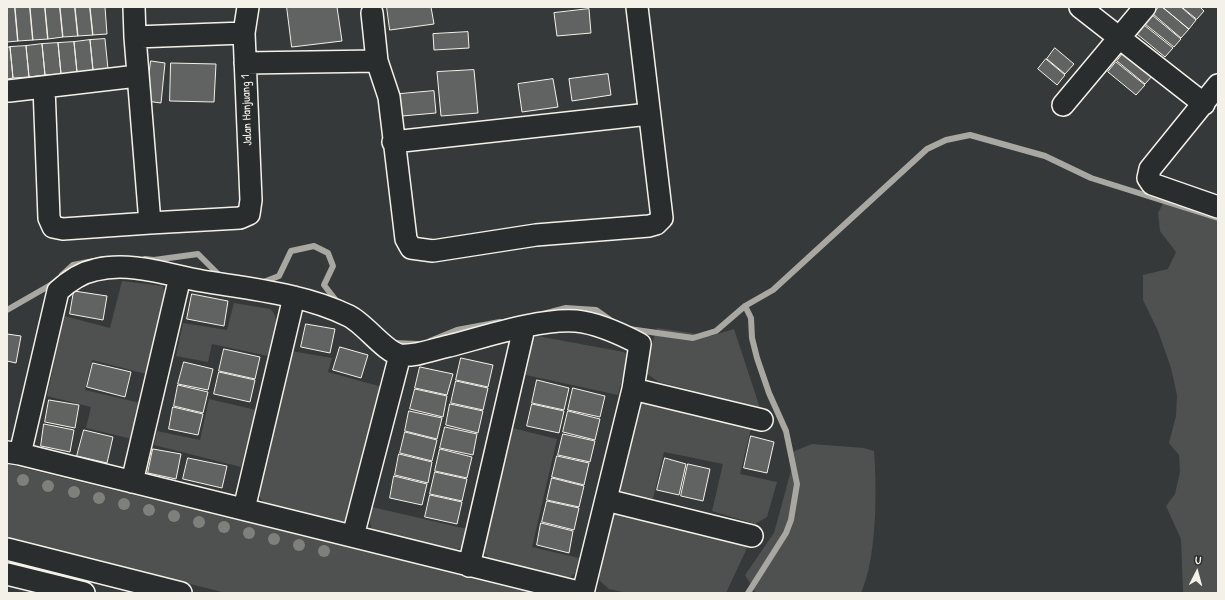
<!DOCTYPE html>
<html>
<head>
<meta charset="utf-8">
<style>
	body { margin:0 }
	#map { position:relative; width:1225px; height:600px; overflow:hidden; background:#363939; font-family:"Patrick Hand",sans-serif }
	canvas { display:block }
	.frame { position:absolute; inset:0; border:8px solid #f4f1e8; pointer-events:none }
	.north { position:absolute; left:1177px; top:552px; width:40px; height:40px; -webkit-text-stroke:3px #2a2d2e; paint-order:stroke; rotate:6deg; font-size:11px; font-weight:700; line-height:16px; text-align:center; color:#f4f1e8 }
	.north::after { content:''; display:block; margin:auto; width:14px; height:18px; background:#f4f1e8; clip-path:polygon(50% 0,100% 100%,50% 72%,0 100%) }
</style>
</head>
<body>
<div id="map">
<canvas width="1225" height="600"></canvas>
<div class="frame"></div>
<div class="north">U</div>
</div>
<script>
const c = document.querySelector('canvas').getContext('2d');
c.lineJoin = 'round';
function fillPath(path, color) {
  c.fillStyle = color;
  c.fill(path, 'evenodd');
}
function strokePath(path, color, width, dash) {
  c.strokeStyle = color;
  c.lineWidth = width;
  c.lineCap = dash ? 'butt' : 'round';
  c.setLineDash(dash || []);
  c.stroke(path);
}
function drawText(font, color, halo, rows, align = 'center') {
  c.font = font + ' "Patrick Hand",sans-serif';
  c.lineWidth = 3.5;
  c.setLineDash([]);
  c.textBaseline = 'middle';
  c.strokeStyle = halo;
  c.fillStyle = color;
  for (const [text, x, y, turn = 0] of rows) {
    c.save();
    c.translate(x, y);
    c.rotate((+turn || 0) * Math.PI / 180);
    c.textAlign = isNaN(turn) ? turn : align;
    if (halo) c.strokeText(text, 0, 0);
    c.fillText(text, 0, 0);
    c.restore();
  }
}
fillPath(new Path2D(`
	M1167 196 1218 214V593H1183L1181 539 1166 506 1175 494 1180 472 1179 455 1169 443 1176 416 1177 395 1171 368 1158 331 1143 300V275L1168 269 1176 252 1160 231 1158 213Z
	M122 281 163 286 165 299 146 374 92 360 85 390 140 403 132 439 86 428 91 407 47 396 64 316 110 328Z
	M234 303 270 309C283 318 271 343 268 356L212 344 208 362 176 356 183 323 227 330Z
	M657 328 711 336 734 329 760 408 659 382 646 373 645 365Z
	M537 336 624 352 628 357 618 395 526 375 533 339Z
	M291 351 332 358 328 372 382 387 348 516 344 521H336L266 504 260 498 259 490Z
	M209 399 256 410 241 467 154 445 157 431 200 440Z
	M650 403 751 428 740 474 777 482 767 517 755 524 712 511 723 464 664 452 653 499 622 492 618 485 637 409 643 404Z
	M512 428 557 439 532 547 579 558 575 573 571 577H557L489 559 485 553V543Z
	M812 444 864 448 874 451C877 490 877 558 861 593H756L745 575 774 533 792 467V452Z
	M7 464 535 593H226L7 538Z
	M372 507 467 529 465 542 461 548 454 550 378 531 371 528 370 519Z
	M619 514 748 546 726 593H627L609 589 600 581 597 569 611 519 614 515Z`), '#4e514f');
strokePath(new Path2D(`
	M145 259 154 260 198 254 222 278
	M62 275 73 265 104 259
	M261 283 279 276 291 251 314 246 328 253 333 266 324 285 338 303
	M745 306 751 318 752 338 757 358 769 393 786 431 797 484 791 520 786 533 748 593
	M7 310 54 283
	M543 314 566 308 596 310 613 322
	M629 329 693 338 716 331 745 306 773 290 927 149 946 140 970 135 1045 156 1091 178 1218 218
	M430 341 457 330 500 322
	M394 343 418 344`), '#a8a7a1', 6);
const building = new Path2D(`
	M7 7H15L18 41 7 42Z
	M15 7H30L33 40 18 41Z
	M30 7H45L48 39 33 40Z
	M45 7H60L63 37 48 39Z
	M60 7H75L78 36 63 37Z
	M75 7H90L93 35 78 36Z
	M90 7H105L107 34 93 35Z
	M287 7H337L342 41 292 47Z
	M387 7H431L434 24 390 30Z
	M1159 7H1162L1189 29 1181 38 1153 14Z
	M1163 7H1181L1196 20 1189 29Z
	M1182 7H1200L1204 11 1197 19Z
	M589 9 591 33 557 36 554 13Z
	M1152 15 1181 39 1174 47 1145 24Z
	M1144 25 1173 48 1165 57 1137 34Z
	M468 32 469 48 434 50 433 34Z
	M105 39 108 69 93 70 90 40Z
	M90 40 93 70 77 72 74 42Z
	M74 42 77 72 61 74 58 43Z
	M58 43 61 74 45 75 42 44Z
	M42 44 45 75 29 77 26 46Z
	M26 46 29 77 13 78 10 47Z
	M10 47 13 78 7 79V48Z
	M1055 48 1074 64 1065 74 1047 59Z
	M1125 51 1154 74 1145 84 1117 61Z
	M1046 59 1065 75 1057 85 1038 69Z
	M151 61 165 63 161 103 146 101Z
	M1116 62 1145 85 1136 95 1108 72Z
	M171 63 216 64 214 102 170 101Z
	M474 70 478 113 441 116 437 72Z
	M608 74 611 95 572 101 569 79Z
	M553 79 558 107 522 112 518 84Z
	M434 91 436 113 402 116 400 94Z
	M74 291 107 296 103 320 70 314Z
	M192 294 228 301 224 326 187 319Z
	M306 324 335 329 330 353 301 347Z
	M7 334 21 336 16 363 7 361Z
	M340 347 368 355 361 378 333 370Z
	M224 349 260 357 255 379 219 371Z
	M461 358 493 365 488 387 456 380Z
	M184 362 213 369 208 390 178 384Z
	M93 363 131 372 125 397 87 387Z
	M420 367 453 374 447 395 415 388Z
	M219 372 255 380 250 402 214 394Z
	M537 380 569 388 564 410 532 403Z
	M456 381 488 388 483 410 451 403Z
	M178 385 208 392 203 413 174 406Z
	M573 388 605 396 600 417 568 410Z
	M415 389 447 396 443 417 410 409Z
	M49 400 79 405 75 428 45 422Z
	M450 404 483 411 478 433 446 425Z
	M532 404 564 411 559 433 527 426Z
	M173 407 203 414 198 435 169 429Z
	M409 411 442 418 437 439 405 431Z
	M568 411 600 419 595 440 563 432Z
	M44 424 74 430 70 452 41 446Z
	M445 427 477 434 473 455 440 448Z
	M84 430 113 437 107 463 77 456Z
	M405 432 437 440 432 461 400 453Z
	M563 434 595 441 590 462 558 455Z
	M751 436 774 442 767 473 744 468Z
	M153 449 181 454 176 479 148 473Z
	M440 449 472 457 467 478 435 471Z
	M399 454 432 462 428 483 395 475Z
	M557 456 589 463 584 485 552 477Z
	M188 458 227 466 222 488 183 479Z
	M665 458 686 464 679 495 657 490Z
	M688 464 710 469 703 501 681 496Z
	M435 472 467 479 462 501 430 494Z
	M394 476 427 484 422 505 390 498Z
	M552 478 584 486 579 507 547 500Z
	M430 495 462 502 457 524 425 517Z
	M547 501 579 508 574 530 542 522Z
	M541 523 573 531 569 553 537 545Z`);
fillPath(building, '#616362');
strokePath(building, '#f4f1e8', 1);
const minor = new Path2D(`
	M134 7 135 37
	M1080 7 1204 104
	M372 13 377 61 389 97 406 239 411 248 433 251 536 235 649 226 656 224 662 218 637 7
	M244 33 135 37 150 223 240 218 249 214 251 200 244 33 248 7
	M245 63 377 61
	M1218 85 1150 169 1148 178 1152 184 1218 207
	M44 87 49 218 53 227 63 229 150 223
	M9 91 137 76
	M1063 105 1145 7
	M393 142 649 114
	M633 389 762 420
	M7 452 20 454 58 291C69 281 80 273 95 270 130 261 168 275 202 281 251 289 304 294 349 316 364 323 385 352 400 355 415 357 434 349 449 346 484 337 541 318 576 321 598 323 621 334 640 344L633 389 583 593
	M20 454 582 593
	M132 482 180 277
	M606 500 752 536
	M244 509 294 297
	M353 536 400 355
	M7 549 181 593
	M469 566 524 328
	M7 574 84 593`);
strokePath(minor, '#f4f1e8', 24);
strokePath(minor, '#2a2d2e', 21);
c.fillStyle = '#7f7f7c';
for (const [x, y] of [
	[23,480],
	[48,486],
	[74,492],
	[99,498],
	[124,504],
	[149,510],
	[174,516],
	[199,522],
	[224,527],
	[249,533],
	[274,539],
	[299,545],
	[324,551]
]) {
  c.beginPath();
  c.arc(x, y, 6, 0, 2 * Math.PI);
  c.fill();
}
drawText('12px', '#f4f1e8', '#2a2d2e', [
	["Jalan Hanjuang 1",247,110,-92]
]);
</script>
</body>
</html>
